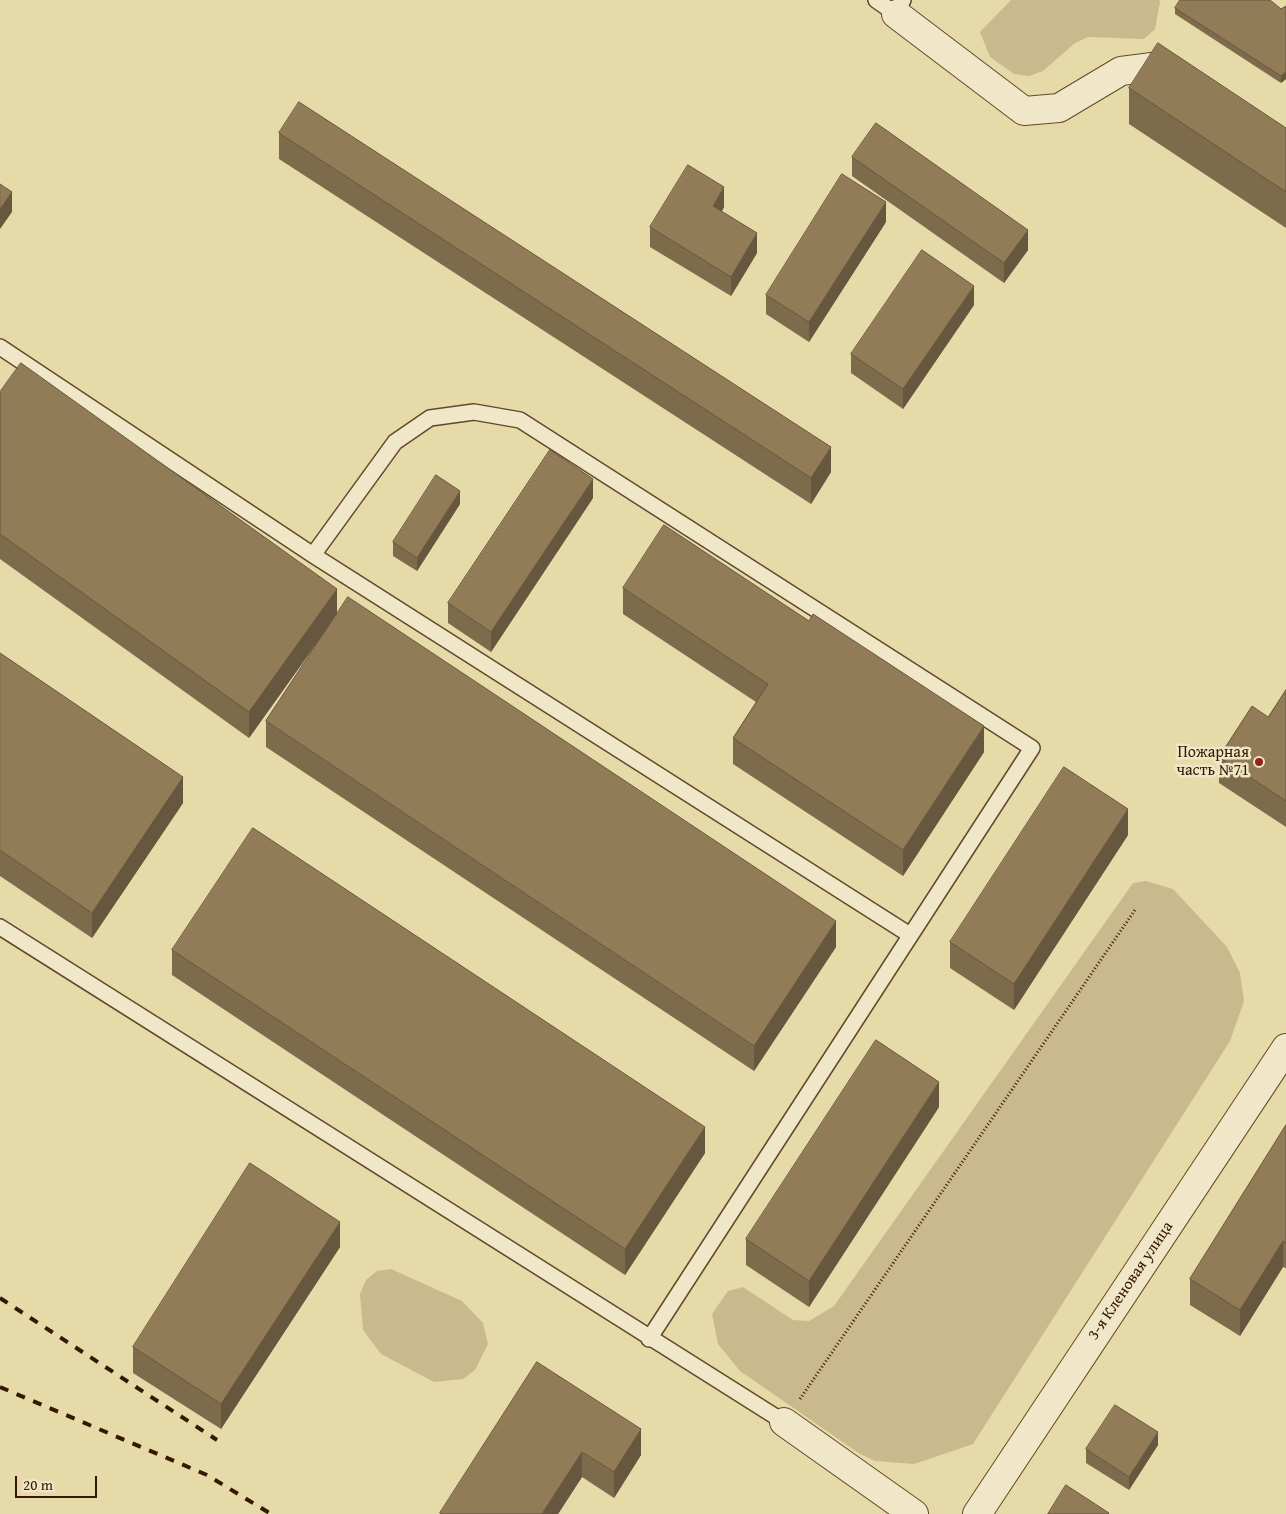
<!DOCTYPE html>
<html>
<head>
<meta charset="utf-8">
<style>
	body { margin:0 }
	#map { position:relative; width:1286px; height:1514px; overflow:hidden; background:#e7daa9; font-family:"Gentium Book Plus",serif }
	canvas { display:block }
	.scale { position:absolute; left:15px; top:1476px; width:82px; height:22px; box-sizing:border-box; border:2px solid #361701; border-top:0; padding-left:6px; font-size:15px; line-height:18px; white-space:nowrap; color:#361701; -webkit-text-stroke:4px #efe7c7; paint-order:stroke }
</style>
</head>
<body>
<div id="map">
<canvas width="1286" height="1514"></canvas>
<div class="scale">20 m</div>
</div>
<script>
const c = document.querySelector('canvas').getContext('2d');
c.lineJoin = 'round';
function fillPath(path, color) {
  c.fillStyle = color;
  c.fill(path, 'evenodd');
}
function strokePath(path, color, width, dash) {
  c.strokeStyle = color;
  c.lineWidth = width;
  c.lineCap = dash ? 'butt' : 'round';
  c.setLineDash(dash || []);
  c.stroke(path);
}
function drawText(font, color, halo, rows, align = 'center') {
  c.font = font + ' "Gentium Book Plus",serif';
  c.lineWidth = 5;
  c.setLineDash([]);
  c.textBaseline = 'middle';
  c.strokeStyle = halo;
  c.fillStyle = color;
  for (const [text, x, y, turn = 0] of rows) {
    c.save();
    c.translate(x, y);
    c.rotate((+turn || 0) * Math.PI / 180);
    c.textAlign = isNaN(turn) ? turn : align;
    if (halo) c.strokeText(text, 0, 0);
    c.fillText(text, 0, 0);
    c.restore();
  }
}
fillPath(new Path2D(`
	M1011 0H1159L1160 2 1155 29 1144 39 1088 37 1075 43 1043 71 1029 76 1014 74 990 57 980 32Z
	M1146 881 1173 889 1227 947 1240 973 1244 1001 1230 1041 973 1444 914 1464 875 1461 860 1454 740 1371 718 1344 712 1314 728 1291 743 1287 793 1320 809 1321 834 1306 1133 883Z
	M391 1269 462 1301 483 1323 488 1344 475 1370 463 1379 434 1382 381 1354 363 1330 360 1294 366 1280 377 1271Z`), '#c9b98c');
const service = new Path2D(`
	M876 0 896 14 903 0
	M0 347 313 555 910 935
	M313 555 395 442 430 418 474 412 520 420 1032 748 649 1339
	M0 927 784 1422`);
const minor = new Path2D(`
	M896 14 1024 111 1059 108 1121 71 1152 67 1176 73
	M784 1422 914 1514
	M977 1514 1286 1048`);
strokePath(service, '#62482b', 18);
strokePath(minor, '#62482b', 30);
strokePath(new Path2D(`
	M800 1399 1135 910`), '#361701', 3, [1, 2.5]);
strokePath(service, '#efe7c7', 15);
strokePath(minor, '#efe7c7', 28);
strokePath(new Path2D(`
	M0 1298 217 1440
	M0 1387 207 1475 271 1514`), '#361701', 4, [9, 9]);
fillPath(new Path2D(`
	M1286 6V79L1281 83 1175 14V8L1281 9Z
	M1129 88 1286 128V228L1129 124Z
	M279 133 831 472 811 504 279 159Z
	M852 157 1028 250 1004 283 852 176Z
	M724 207 722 211 757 253 731 296 650 247V227Z
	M886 222 809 342 766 314V295Z
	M974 305 903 409 851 373V354Z
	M0 392 337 614 836 947 754 1071 266 747V721L332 621 249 738 0 559Z
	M593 498 491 652 448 623V603Z
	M460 504 417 571 393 556V542Z
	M623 588 809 621 984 752 903 876 733 764V738L756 702 623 614Z
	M0 653 183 803 92 938 0 876Z
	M1286 690V827L1219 783V757L1268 717Z
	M1128 835 1014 1010 950 968V942Z
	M172 950 705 1153 625 1275 172 975Z
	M939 1107 809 1307 746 1265V1239Z
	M1286 1125V1268L1283 1267 1240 1336 1190 1305V1279Z
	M340 1247 221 1429 133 1373V1347Z
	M537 1362 641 1455 614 1498 582 1477 558 1514H440Z
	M1158 1445 1129 1490 1086 1463V1449Z`), '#7e6b4c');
fillPath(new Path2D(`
	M1286 72V79L1281 83V76Z
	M724 187V207L713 226V206Z
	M12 192V212L0 229V209Z
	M886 202V222L809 342V322Z
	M1028 230V250L1004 283V263Z
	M757 233V253L731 296V277Z
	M974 286V305L903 409V389Z
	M831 447V472L811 504V478Z
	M593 479V498L491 652V632Z
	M460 491V504L417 571V558Z
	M337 589V615L249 738V712Z
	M984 726V752L903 876V850Z
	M183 777V803L92 938V913Z
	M1128 809V835L1014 1010V984Z
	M836 921V947L754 1071V1046Z
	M939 1082V1107L809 1307V1281Z
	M705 1127V1153L625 1275V1249Z
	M340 1222V1247L221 1429V1404Z
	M1283 1241V1267L1240 1336V1310Z
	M641 1429V1455L614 1498V1472Z
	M1158 1432V1445L1129 1490V1477Z
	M582 1452V1477L558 1514H542Z`), '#66573e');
const building = new Path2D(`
	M1180 0H1270L1281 9 1286 6V72L1281 76 1175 8Z
	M1158 43 1286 128V192L1129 88Z
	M299 102 831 447 811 478 279 133Z
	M876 123 1028 230 1004 263 852 157Z
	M688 165 724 187 713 206 757 233 731 277 650 227Z
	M842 174 886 202 809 322 766 295Z
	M0 184 12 192 0 209Z
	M922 250 974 286 903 389 851 354Z
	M21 363 337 589 249 712 0 534V392Z
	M550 450 593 479 491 632 448 603Z
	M436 475 460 491 417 558 393 542Z
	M664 525 809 621 813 614 984 726 903 850 733 738 768 684 623 588Z
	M348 597 836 921 754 1046 266 721Z
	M0 653 183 777 92 913 0 850Z
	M1286 690V801L1219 757 1252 706 1268 717Z
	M1064 767 1128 809 1014 984 950 942Z
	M253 828 705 1127 625 1249 172 950Z
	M876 1040 939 1082 809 1281 746 1239Z
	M1286 1125V1243L1283 1241 1240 1310 1190 1279Z
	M250 1163 340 1222 221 1404 133 1347Z
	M537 1362 641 1429 614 1472 582 1452 542 1514H442L440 1513Z
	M1115 1405 1158 1432 1129 1477 1086 1449Z
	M1066 1485 1109 1513 1108 1514H1048Z`);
fillPath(building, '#927c58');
strokePath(building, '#66573e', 1);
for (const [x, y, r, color] of [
	[1259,762,5,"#8f2418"]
]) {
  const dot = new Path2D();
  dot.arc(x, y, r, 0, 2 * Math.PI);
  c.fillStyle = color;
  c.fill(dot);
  strokePath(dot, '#efe7c7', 2);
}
drawText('16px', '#361701', '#efe7c7', [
	["Пожарная",1249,753],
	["часть №71",1249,771]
], 'right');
drawText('16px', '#361701', '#efe7c7', [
	["3-я Кленовая улица",1131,1281,-56]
]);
</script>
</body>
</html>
